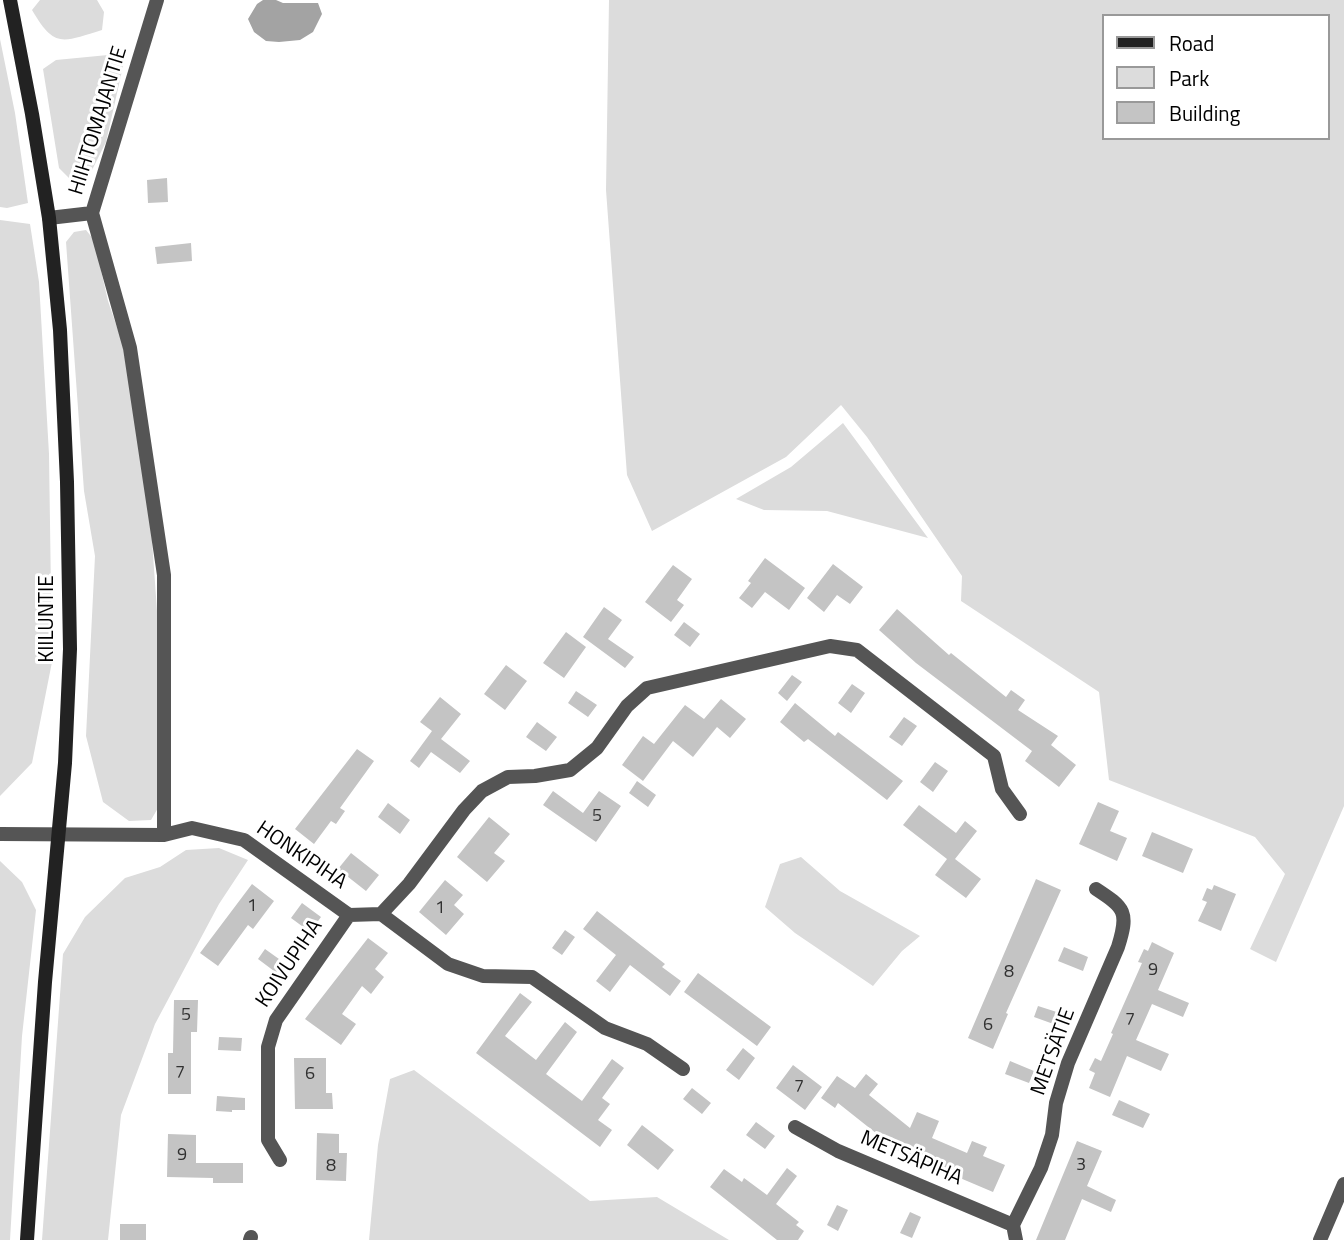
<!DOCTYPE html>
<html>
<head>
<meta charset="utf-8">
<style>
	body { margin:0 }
	#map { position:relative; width:1344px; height:1240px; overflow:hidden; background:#fff; font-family:"Titillium Web",sans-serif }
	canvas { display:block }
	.legend { position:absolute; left:1102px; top:14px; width:228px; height:126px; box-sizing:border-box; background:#fff; border:2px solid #999; margin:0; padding:9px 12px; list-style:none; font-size:21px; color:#000 }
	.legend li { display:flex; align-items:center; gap:14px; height:35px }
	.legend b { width:35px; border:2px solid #999 }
</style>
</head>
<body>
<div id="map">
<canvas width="1344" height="1240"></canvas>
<ul class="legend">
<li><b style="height:9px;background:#222"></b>Road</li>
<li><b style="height:19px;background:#dcdcdc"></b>Park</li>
<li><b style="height:19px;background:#c4c4c4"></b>Building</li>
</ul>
</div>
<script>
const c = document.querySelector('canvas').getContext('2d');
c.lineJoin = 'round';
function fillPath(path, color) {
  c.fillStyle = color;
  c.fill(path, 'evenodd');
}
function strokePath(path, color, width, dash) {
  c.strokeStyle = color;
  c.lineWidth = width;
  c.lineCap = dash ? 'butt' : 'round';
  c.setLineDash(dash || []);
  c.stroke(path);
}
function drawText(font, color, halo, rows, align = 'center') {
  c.font = font + ' "Titillium Web",sans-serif';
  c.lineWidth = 6;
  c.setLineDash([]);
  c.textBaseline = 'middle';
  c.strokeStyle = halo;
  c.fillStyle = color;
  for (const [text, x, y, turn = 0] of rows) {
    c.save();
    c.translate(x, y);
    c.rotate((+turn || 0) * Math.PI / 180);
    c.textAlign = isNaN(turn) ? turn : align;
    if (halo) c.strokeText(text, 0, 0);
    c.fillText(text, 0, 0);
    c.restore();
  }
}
fillPath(new Path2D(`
	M40 0H97L104 12 102 30C62 42 55 49 32 10Z
	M609 0H1344V806L1276 962 1250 949 1285 874 1255 837 1109 780 1099 692 961 601 962 576 867 437 841 405 786 457 652 531 627 475 606 190ZM1104 16H1328V138H1104Z
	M0 39 15 113 28 203 7 208 0 207Z
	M108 55 124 62 106 142 90 174 73 182 59 168 43 69 56 60Z
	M0 220 30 224 39 282 49 454 52 662 32 763 0 796Z
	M86 230 94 240 108 301 123 345 151 526 157 611 158 808 151 820 129 821 103 802 86 736 95 556 84 491 66 242 74 232Z
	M843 423 928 538 827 511 764 510 736 499 791 467Z
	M219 848 248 860 219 904 155 1024 121 1115 108 1240H42L63 954 85 917 125 878 160 867 186 850Z
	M801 857 840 891 920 936 902 951 873 986 795 933 765 907 780 864Z
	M0 861 22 882 36 910 22 1036 10 1240H0Z
	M414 1070 590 1201 657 1197 729 1240H369L378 1145 390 1079Z`), '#dcdcdc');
fillPath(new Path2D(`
	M263 0H276L283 3H318L322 14 313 32 300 40 279 42 266 41 254 32 248 19 257 4Z`), '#a3a3a3');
fillPath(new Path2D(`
	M167 178 168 202 148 203 147 180Z
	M191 243 192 261 157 264 155 247Z
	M765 558 805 588 789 610 765 592 752 608 739 598 751 583 748 581Z
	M833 564 863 587 850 604 837 595 824 612 807 598Z
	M673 565 692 579 677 600 684 605 671 622 645 602Z
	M604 607 622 620 608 639 634 657 625 668 583 637Z
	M897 609 949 655 951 653 1006 697 1011 690 1025 700 1018 710 1058 736 1051 745 1076 765 1059 787 1025 761 1032 751 916 663 879 630Z
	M684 622 700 634 690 647 674 635Z
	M566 632 586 647 564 678 543 663Z
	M506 665 527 681 505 710 484 694Z
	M792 675 802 682 787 701 778 693Z
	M852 684 865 693 851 713 838 703Z
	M576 691 597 705 588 717 568 703Z
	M440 697 461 714 441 739 470 761 460 773 431 752 419 768 410 761 432 731 420 722Z
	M721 699 746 719 730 738 717 727 693 757 673 741 643 781 622 765 643 736 654 744 685 705 704 719Z
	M795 703 835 736 838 732 903 781 887 800 808 739 804 742 780 722Z
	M904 717 917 726 902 746 889 737Z
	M537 722 557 737 546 751 526 737Z
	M357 749 374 761 340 808 345 811 336 824 331 821 314 844 295 829Z
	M935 762 948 771 933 792 920 782Z
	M637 781 656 795 648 807 629 793Z
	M553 791 583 813 599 791 621 806 596 842 543 805Z
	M1098 802 1119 811 1110 831 1127 838 1117 861 1079 844Z
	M388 803 410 820 400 834 378 817Z
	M919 805 956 833 965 821 977 831 955 859 981 879 966 898 935 875 947 859 903 825Z
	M489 817 510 834 494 853 505 861 487 882 457 857Z
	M1152 832 1193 849 1183 873 1142 856Z
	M351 853 379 875 366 891 338 869Z
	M1036 879 1061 890 1006 1013 1008 1014 993 1049 968 1038Z
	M445 880 463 895 454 905 464 914 446 935 419 912Z
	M252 884 274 901 253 929 248 925 218 966 200 953Z
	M1214 885 1236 894 1221 931 1198 921 1207 902 1202 900 1207 888 1212 890Z
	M302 903 321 917 310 932 291 918Z
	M597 911 665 964 662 967 681 981 670 996 630 965 610 992 596 981 616 955 583 929Z
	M565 930 575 937 562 955 552 948Z
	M368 938 388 953 375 969 384 977 371 994 362 986 342 1014 356 1024 341 1045 305 1019Z
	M1152 942 1174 953 1158 990 1189 1003 1183 1017 1152 1004 1136 1040 1169 1054 1161 1071 1127 1056 1110 1097 1089 1088 1095 1073 1089 1070 1095 1058 1101 1061 1113 1034 1111 1033 1142 963 1138 962 1144 949 1148 951Z
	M1064 947 1088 957 1083 971 1058 961Z
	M265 949 286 964 278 974 258 959Z
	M698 973 771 1027 757 1046 684 992Z
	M520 993 532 1002 505 1036 536 1060 565 1022 577 1032 546 1074 582 1101 612 1059 624 1068 602 1098 610 1104 598 1120 612 1130 600 1147 476 1053Z
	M174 1000H198L197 1032H191V1094H168V1053H173Z
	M1038 1006 1063 1014 1059 1026 1034 1017Z
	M219 1037 242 1038 241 1051 218 1050Z
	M743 1048 755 1058 739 1080 726 1070Z
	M294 1058H326V1093H332L333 1109H295Z
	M1010 1061 1034 1071 1029 1083 1005 1074Z
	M793 1065 822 1087 805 1110 776 1088Z
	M866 1074 878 1084 869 1095 910 1128 917 1112 939 1121 932 1138 967 1153 972 1141 987 1147 983 1156 1005 1165 993 1192 901 1153 838 1103 835 1108 821 1098 837 1076 855 1088Z
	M692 1088 711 1103 702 1114 683 1099Z
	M217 1096 245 1098V1110H232V1112L216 1111Z
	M1119 1100 1150 1114 1143 1128 1112 1115Z
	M756 1122 775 1136 765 1149 746 1135Z
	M642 1125 674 1150 658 1170 627 1145Z
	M317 1133 339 1134V1153H347L346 1181 316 1180Z
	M168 1134 196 1135V1163H243V1183H213V1178L167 1177Z
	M1077 1141 1102 1151 1087 1186 1116 1200 1111 1212 1082 1199 1065 1240H1036Z
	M787 1168 797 1176 776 1204 799 1222 796 1225 804 1231 798 1240H777L710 1187 724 1169 742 1182 744 1178 767 1195Z
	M837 1205 848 1210 838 1231 827 1225Z
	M910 1212 921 1217 912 1238 900 1233Z
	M120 1224H146V1240H120Z`), '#c4c4c4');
strokePath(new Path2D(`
	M92 213 130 348 164 575V835
	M49 218 92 213 157 0
	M0 834 164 835 192 828 244 840 349 915 381 914 448 964 483 976 532 977 605 1028 647 1044 683 1069
	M381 914 409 884 464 810 482 791 508 777 535 776 570 770 597 748 627 706 647 688 830 646 857 650 994 756 1002 789 1020 814
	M795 1127 838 1151 1013 1225
	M280 1160 268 1140V1047L276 1020 349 915
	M250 1240 251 1237
	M1016 1240 1013 1225 1041 1168 1052 1135 1056 1103 1068 1063 1118 947C1129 912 1125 908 1096 889
	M1320 1240 1344 1184`), '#555', 14);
strokePath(new Path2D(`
	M10 0 32 114 49 218 60 330 67 482 70 649 65 763 45 982 27 1240`), '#222', 14);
drawText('18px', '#313131', null, [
	["5",597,817],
	["1",252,907],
	["1",440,909],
	["9",1153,971],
	["8",1009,973],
	["5",186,1016],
	["7",1130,1021],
	["6",988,1026],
	["7",180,1074],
	["6",310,1075],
	["7",799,1088],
	["9",182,1156],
	["3",1081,1166],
	["8",331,1167]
]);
drawText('21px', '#000', '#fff', [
	["HIIHTOMAJANTIE",99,121,-73],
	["KIILUNTIE",48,619,-90],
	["HONKIPIHA",301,856,34],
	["KOIVUPIHA",290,964,-56],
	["METSÄTIE",1054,1052,-70],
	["METSÄPIHA",911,1159,23]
]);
</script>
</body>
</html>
